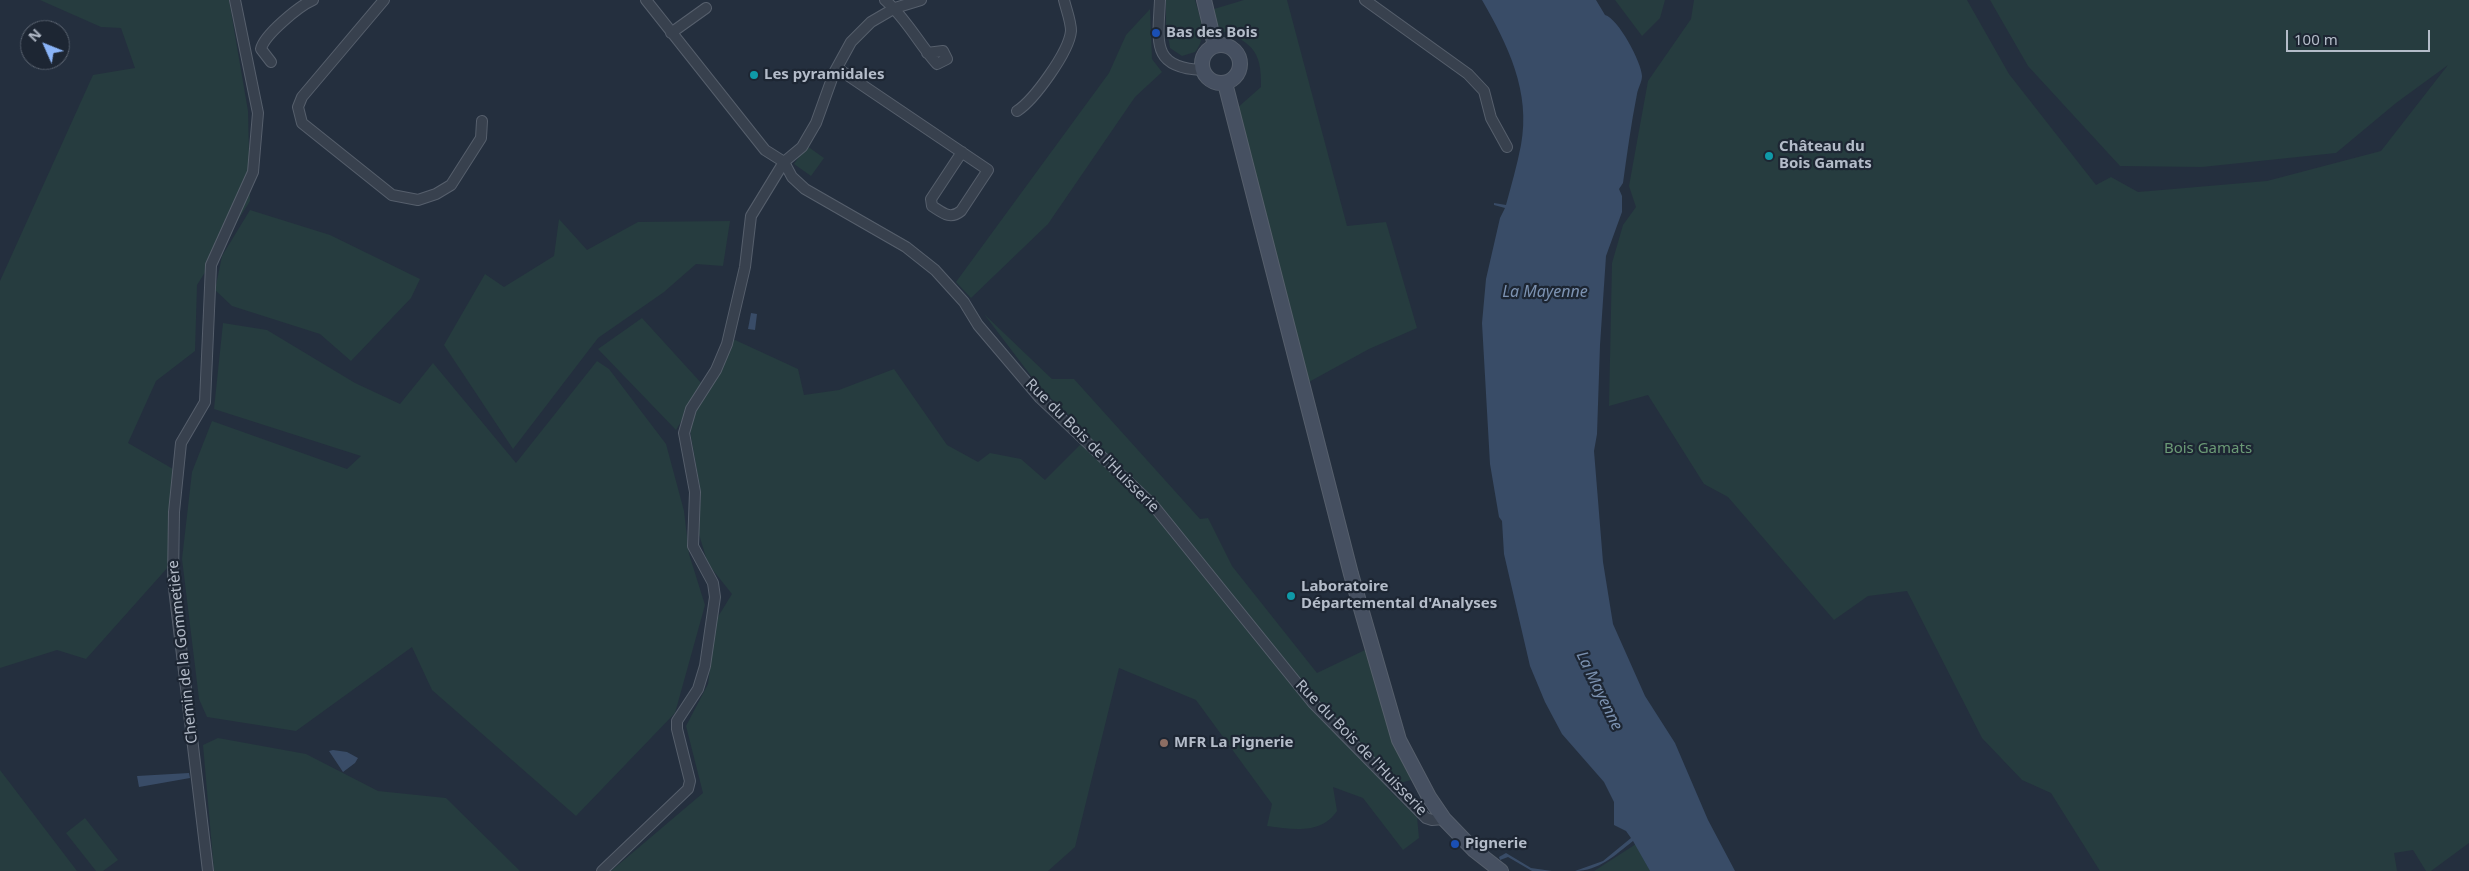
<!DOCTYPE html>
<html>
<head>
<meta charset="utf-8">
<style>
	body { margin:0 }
	#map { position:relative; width:2469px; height:871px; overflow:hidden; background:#242f3e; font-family:"Noto Sans",sans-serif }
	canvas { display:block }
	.north { position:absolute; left:20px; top:20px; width:50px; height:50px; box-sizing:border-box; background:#1d2633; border:1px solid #59626f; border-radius:50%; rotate:314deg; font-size:14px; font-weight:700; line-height:20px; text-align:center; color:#b4bcc9 }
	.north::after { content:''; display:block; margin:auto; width:18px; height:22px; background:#8ab4f8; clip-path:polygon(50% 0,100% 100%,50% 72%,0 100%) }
	.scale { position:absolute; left:2286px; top:30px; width:144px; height:22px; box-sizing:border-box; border:2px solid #b4bcc9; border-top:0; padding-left:6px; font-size:15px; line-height:18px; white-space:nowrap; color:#b4bcc9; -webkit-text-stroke:4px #1d2633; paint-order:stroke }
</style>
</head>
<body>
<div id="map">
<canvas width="2469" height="871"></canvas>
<div class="north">N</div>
<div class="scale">100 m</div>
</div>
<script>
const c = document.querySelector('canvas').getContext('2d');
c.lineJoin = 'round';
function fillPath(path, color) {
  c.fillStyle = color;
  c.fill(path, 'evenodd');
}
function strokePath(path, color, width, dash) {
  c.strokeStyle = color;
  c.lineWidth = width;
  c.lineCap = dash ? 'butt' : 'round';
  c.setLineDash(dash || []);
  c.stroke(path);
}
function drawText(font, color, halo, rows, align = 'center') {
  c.font = font + ' "Noto Sans",sans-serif';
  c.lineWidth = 4.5;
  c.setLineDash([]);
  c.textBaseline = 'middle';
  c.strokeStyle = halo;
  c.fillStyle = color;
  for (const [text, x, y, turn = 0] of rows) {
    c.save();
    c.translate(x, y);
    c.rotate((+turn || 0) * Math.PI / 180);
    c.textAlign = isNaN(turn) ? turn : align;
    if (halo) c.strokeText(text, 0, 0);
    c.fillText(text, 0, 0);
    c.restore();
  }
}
fillPath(new Path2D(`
	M40 0H229L248 111 250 201 197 285 195 351 156 381 128 443 173 469 169 566 86 659 57 650 0 668V281L93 75 135 68 121 28 101 27Z
	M1166 0H1195C1200 18 1208 37 1195 52L1182 56 1170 48 1166 25Z
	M1244 0H1287L1347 226 1386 222 1417 328 1369 349 1307 383 1236 109 1261 87C1262 48 1250 42 1217 29L1214 9Z
	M1615 0H1665L1660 18 1642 36Z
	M1694 0H1967L2009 74 2096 185 2111 177 2138 192 2267 181 2381 151 2448 65 2396 103 2336 153 2202 167 2120 166 2028 66 1990 0H2469V843L2431 871H2426L2413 850 2394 853 2397 871H2100L2051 793 2022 780 1982 738 1907 591 1868 596 1834 620 1728 497 1704 484 1648 395 1609 406 1612 263 1623 225 1636 207 1629 186 1648 81 1691 19Z
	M1150 9 1152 59 1162 72 1135 97 1048 224 971 298 956 282 1109 73 1126 35Z
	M807 146 824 158 811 176 794 164Z
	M250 210 330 235 420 279 411 298 351 361 320 334 232 306 215 290 222 256Z
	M559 219 587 250 638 222 730 221 723 266 696 264 664 292 598 338 513 449 444 345 485 274 504 287 554 256Z
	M984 314 1052 379H1074L1200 519 1208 518 1232 566 1317 673 1365 650 1411 780 1386 787 1417 817 1419 838 1403 850 1363 798 1333 787 1337 811C1321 835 1292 829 1267 826L1272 804 1196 700 1119 668 1075 847 1048 871H611L703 793 686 726 708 684 716 620 732 594 708 564 698 531 701 495 689 424 733 339 798 369 804 395 839 390 894 369 947 445 978 462 990 453 1021 459 1045 480 1090 435 1041 389Z
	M642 318 703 385 676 430 598 349Z
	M223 323 267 330 355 383 400 404 433 363 516 463 597 361 609 369 666 444 684 511 689 554 705 605 675 713 576 816 432 690 412 647 296 731 207 717 199 699 182 559 192 472 212 421 347 469 361 456 214 409Z
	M218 738 306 754 378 791 446 798 520 871H214L203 745Z
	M0 770 77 871H0Z
	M85 818 118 860 103 871H96L66 833Z
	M1636 844 1650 871H1594Z`), '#263c3f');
fillPath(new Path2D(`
	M1482 0H1596L1605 15C1618 18 1642 63 1642 76 1642 82 1638 88 1637 94 1631 124 1627 154 1623 183L1619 189 1622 196V212L1606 256 1600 345 1597 434 1594 451 1603 562 1613 624 1645 696 1675 743 1708 820 1735 871H1650L1633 841C1615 855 1599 871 1575 871L1603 861 1631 838 1626 831 1614 825V802L1604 782 1562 734 1545 702 1530 666 1504 554 1502 521 1499 517 1490 464 1482 323 1486 279 1500 218 1505 208 1494 205V203L1506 205C1511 186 1517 166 1521 145 1531 92 1508 45 1482 0Z
	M751 313 757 314 755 330 748 329Z
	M333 750 347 752 358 758 355 763 343 772 329 751Z
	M189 773 190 778 139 787 137 776Z
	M1506 853 1531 868 1552 871H1532L1508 857 1500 860 1499 857Z`), '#394c67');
const street = new Path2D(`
	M384 0 302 97 298 107 302 123 392 195 418 200 436 194 451 185 481 138 482 121
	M646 0 765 150 784 162 792 177 805 189 906 247 935 270 964 302 978 325 1040 398 1153 505 1313 703 1426 818 1432 820 1444 819
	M885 0C906 18 919 44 937 64L947 59 943 51 927 53
	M1160 0C1158 42 1151 68 1202 70
	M1365 0 1468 74 1484 91 1491 118 1507 147
	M671 33 706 8
	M271 62 261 49C264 35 299 6 313 0
	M837 68 988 170 961 211C950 220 943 213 932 206L931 199 962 152
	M1017 111C1034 100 1069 52 1071 31 1071 21 1066 9 1064 0
	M208 871 173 580 174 512 181 443 205 402 211 265 253 172 258 113 235 0
	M602 871 688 789 690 781 677 729V721L698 689 705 666 715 597 713 583 693 546 695 492 684 433 691 409 716 370 727 344 745 267 751 216 784 162 802 147 816 123 834 73 851 42 871 22 895 8 921 0`);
const secondary = new Path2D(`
	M1204 0 1215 46
	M1202 64a19 19 0 1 1 38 0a19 19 0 1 1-38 0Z
	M1225 83 1351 574 1399 740 1429 797 1444 819 1474 850 1501 871`);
strokePath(street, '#565f6c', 12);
strokePath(secondary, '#565f6c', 16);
strokePath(street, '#38414e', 10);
strokePath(secondary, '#465061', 14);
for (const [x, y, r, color] of [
	[1156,33,5,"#1a4fb4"],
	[754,75,5,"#0f9aa8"],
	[1769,156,5,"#0f9aa8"],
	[1291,596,5,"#0f9aa8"],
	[1164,743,5,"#8d6e63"],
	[1455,844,5,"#1a4fb4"]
]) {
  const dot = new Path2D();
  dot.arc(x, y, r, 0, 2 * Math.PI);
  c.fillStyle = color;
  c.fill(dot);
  strokePath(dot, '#1d2633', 2);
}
drawText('bold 15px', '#b4bcc9', '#1d2633', [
	["Bas des Bois",1166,33],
	["Les pyramidales",764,75],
	["Château du",1779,147],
	["Bois Gamats",1779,164],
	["Laboratoire",1301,587],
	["Départemental d'Analyses",1301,604],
	["MFR La Pignerie",1174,743],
	["Pignerie",1465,844]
], 'left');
drawText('15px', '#b4bcc9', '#1d2633', [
	["Rue du Bois de l'Huisserie",1092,446,45],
	["Chemin de la Gommetière",183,652,-96],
	["Rue du Bois de l'Huisserie",1361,748,46]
]);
drawText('15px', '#6b9a76', '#1d2633', [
	["Bois Gamats",2208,449]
]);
drawText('italic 16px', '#7c92b1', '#1d2633', [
	["La Mayenne",1545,292],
	["La Mayenne",1599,691,64]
]);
</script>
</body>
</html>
